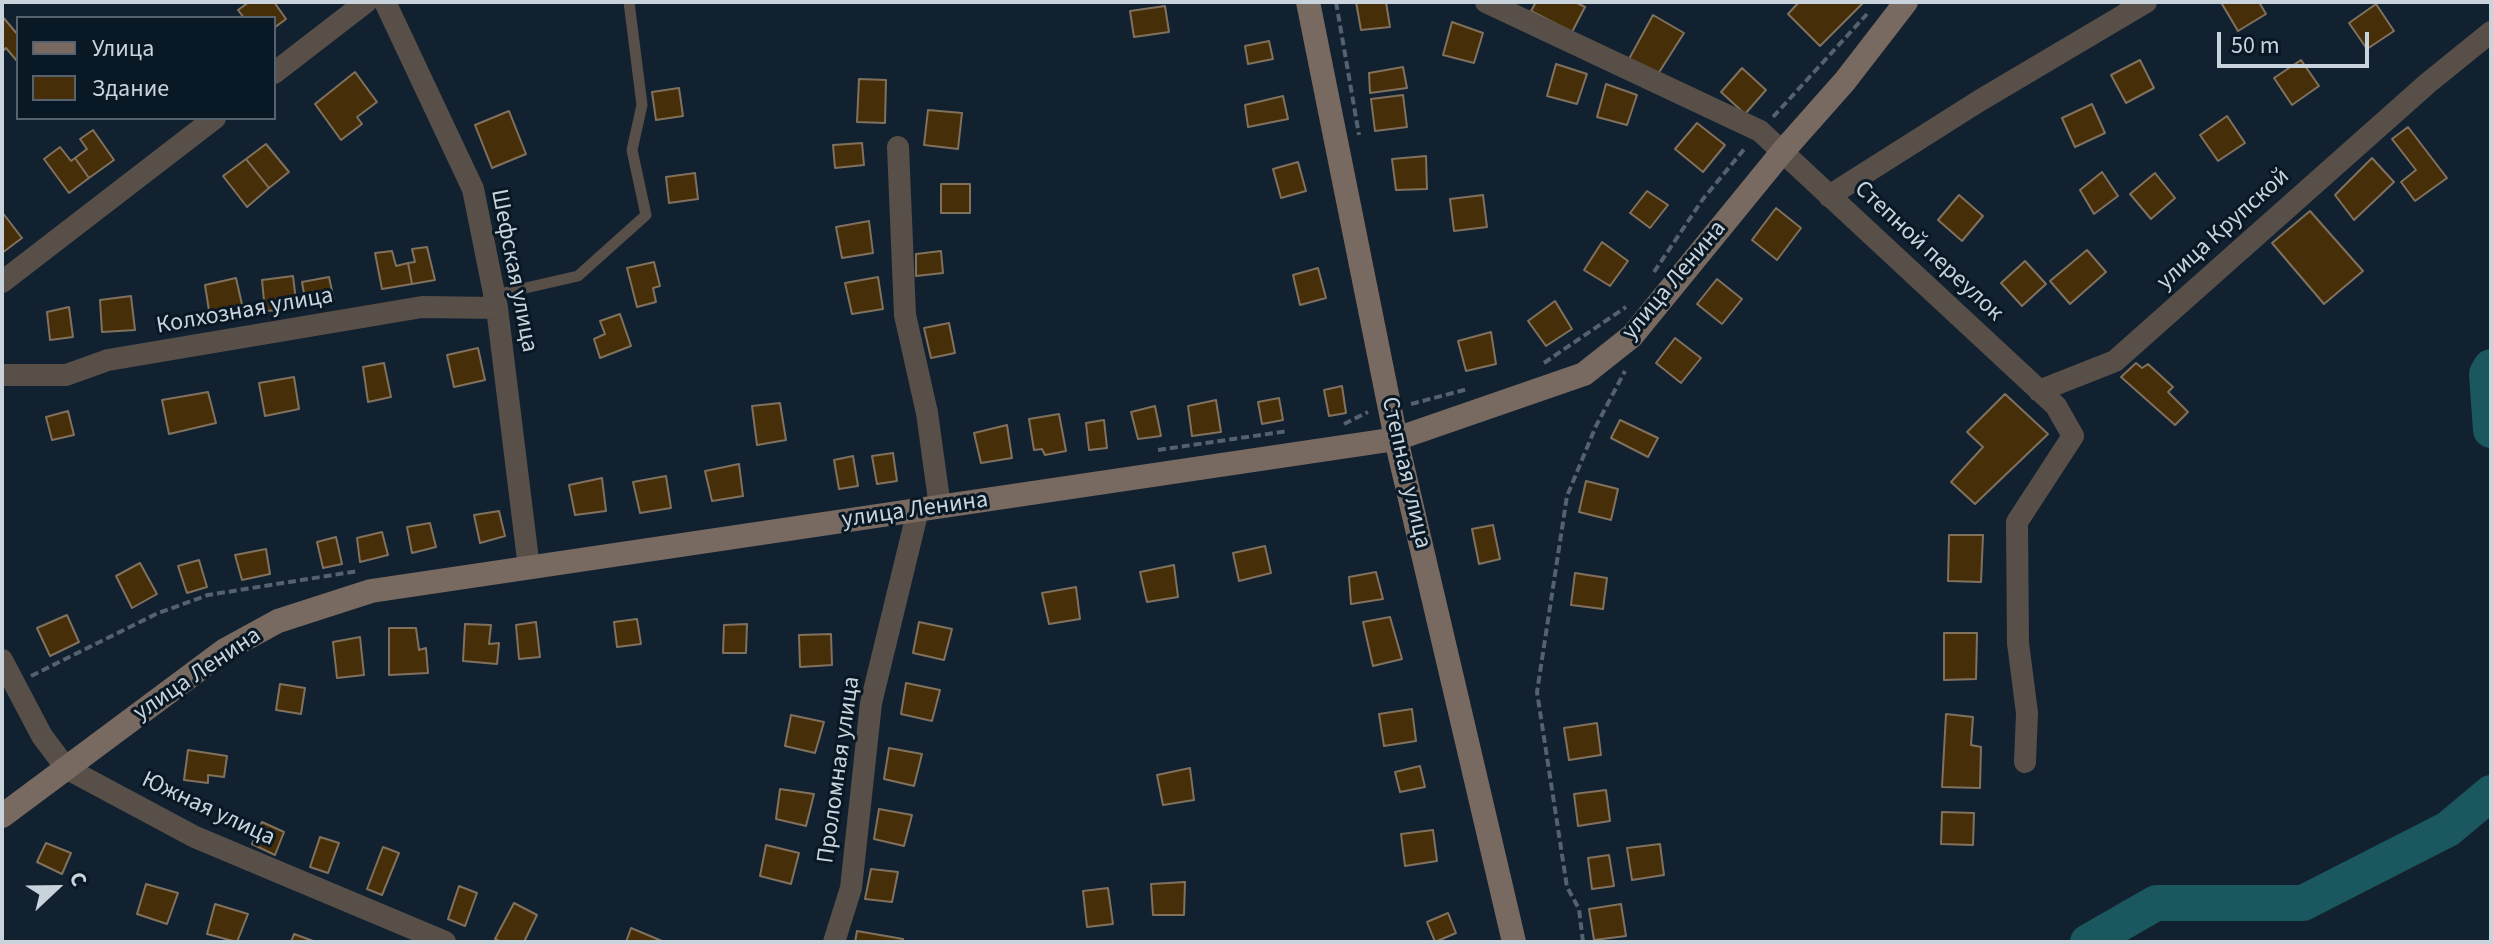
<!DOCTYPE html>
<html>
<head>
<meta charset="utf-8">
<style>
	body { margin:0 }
	#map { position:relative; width:2493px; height:944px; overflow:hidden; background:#12212f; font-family:"Source Sans 3",sans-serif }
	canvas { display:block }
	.frame { position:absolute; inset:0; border:4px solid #c9d3dc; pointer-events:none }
	.legend { position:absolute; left:16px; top:16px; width:260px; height:104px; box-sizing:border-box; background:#091825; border:2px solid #56636e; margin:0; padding:10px 14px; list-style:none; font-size:24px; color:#c9d3dc }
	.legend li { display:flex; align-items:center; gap:16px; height:40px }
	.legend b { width:40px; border:2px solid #56636e }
	.north { position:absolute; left:16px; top:848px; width:80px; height:80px; -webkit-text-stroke:6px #091825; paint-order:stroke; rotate:68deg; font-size:22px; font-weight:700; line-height:32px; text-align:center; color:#c9d3dc }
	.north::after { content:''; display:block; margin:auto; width:28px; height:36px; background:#c9d3dc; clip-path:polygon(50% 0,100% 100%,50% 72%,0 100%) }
	.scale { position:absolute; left:2217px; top:32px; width:152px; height:36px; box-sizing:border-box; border:4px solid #c9d3dc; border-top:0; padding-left:10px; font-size:24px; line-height:28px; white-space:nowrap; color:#c9d3dc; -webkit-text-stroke:6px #091825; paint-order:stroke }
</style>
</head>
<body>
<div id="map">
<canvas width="2493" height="944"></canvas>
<div class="frame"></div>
<ul class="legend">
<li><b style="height:10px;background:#786961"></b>Улица</li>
<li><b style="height:22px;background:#462e08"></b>Здание</li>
</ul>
<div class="north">С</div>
<div class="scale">50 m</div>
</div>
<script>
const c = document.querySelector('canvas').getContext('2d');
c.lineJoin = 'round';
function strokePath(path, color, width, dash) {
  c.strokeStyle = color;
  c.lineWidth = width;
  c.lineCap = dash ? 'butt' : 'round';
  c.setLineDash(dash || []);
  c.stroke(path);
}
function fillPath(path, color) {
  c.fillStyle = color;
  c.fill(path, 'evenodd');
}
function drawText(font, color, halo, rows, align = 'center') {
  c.font = font + ' "Source Sans 3",sans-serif';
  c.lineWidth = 6;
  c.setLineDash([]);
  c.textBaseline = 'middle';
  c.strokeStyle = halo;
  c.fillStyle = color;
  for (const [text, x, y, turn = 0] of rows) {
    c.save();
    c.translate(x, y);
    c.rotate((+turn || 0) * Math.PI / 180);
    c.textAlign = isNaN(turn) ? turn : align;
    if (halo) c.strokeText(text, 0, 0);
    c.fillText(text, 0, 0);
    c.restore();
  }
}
strokePath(new Path2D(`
	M2491 367 2487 374 2491 430
	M2088 942 2156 903H2303L2448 829 2491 793`), '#1b575e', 36);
const building = new Path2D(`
	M249 2H274L286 19 274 28V18H244L238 10Z
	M1356 2H1386L1390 27 1361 30Z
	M1536 2H1575L1585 7 1572 32 1531 11Z
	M1799 2H1862L1863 3 1820 46 1788 14Z
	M2225 2H2259L2266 14 2238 31 2222 4Z
	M2376 4 2394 31 2367 49 2349 23Z
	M1165 6 1169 32 1134 37 1130 11Z
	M1653 15 1684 33 1658 74 1629 59Z
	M2 16 18 35 17 61 6 48 2 52Z
	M1452 22 1483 33 1474 63 1443 55Z
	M1269 41 1273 59 1248 64 1245 46Z
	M2140 60 2154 88 2126 103 2111 75Z
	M2301 60 2319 86 2292 105 2274 78Z
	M1556 64 1587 74 1577 104 1547 96Z
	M1403 67 1407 88 1370 93 1369 73Z
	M1742 68 1766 90 1745 114 1721 92Z
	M355 72 377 102 357 117 362 124 341 140 315 104Z
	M859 79 886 80 885 123 857 122Z
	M1606 84 1637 95 1627 125 1597 117Z
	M679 88 683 116 656 120 652 92Z
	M1403 95 1407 127 1375 131 1371 99Z
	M1283 96 1288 119 1248 127 1245 105Z
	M2092 104 2105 133 2075 147 2062 118Z
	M928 110 962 113 958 149 924 145Z
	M509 111 526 154 492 168 475 125Z
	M2227 116 2245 143 2218 161 2200 135Z
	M1697 123 1725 145 1703 172 1675 149Z
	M2408 127 2447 178 2415 201 2401 182 2416 170 2392 139Z
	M93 130 114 160 89 178 75 158 87 149 80 139Z
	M862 143 864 165 835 168 833 145Z
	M266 144 289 172 269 188 246 159Z
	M60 147 71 161 75 158 89 178 69 193 44 159Z
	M1426 156 1427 189 1396 190 1392 159Z
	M2372 158 2394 182 2354 220 2335 195Z
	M246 159 269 188 247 207 223 176Z
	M1298 162 1306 191 1281 198 1273 169Z
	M2102 172 2118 196 2094 214 2080 190Z
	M695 173 698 199 669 203 666 177Z
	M2155 173 2175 198 2151 219 2130 194Z
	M941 184H970V213H941Z
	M1647 191 1668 205 1650 228 1630 213Z
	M1483 195 1487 227 1454 231 1450 199Z
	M1959 195 1983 216 1962 241 1938 220Z
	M1776 208 1801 228 1777 260 1752 240Z
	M2310 211 2363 271 2324 304 2272 243Z
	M2 212 22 238 2 253Z
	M869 221 873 253 842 258 836 227Z
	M1602 242 1628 261 1610 286 1584 270Z
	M427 247 435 280 412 284 408 263 415 262 412 249Z
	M2087 250 2106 272 2070 304 2050 281Z
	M392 251 396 266 408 263 412 284 382 289 375 253Z
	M941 251 943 273 916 276V254Z
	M2025 261 2046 284 2022 306 2001 283Z
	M654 262 660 286 653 288 656 302 637 307 627 268Z
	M1318 268 1326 298 1300 305 1293 275Z
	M293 276 297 309 265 311 262 280Z
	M329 277 334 300 306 306 302 282Z
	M878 277 883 309 852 314 845 283Z
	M236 278 243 309 210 317 205 285Z
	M1717 279 1742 299 1722 324 1697 304Z
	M131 296 135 330 102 332 100 300Z
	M1555 301 1572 329 1546 346 1528 321Z
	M69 307 73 337 50 340 47 312Z
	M620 314 631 346 600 358 594 339 605 334 600 321Z
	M949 323 955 353 931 358 924 328Z
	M1491 332 1496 364 1466 371 1458 341Z
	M1675 338 1701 358 1681 383 1656 363Z
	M478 348 485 380 454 387 447 355Z
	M384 363 391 397 368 402 363 367Z
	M2136 363 2142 368 2148 364 2173 387 2168 392 2188 412 2175 425 2121 377Z
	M294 377 299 409 265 416 259 383Z
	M1342 386 1346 413 1329 416 1324 390Z
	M208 392 216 423 169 434 162 400Z
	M2005 394 2048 434 1975 504 1951 482 1983 447 1967 432Z
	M1279 398 1283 420 1262 424 1258 402Z
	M1216 400 1221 432 1192 436 1188 406Z
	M780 403 786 440 757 445 752 406Z
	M1155 406 1161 436 1138 439 1131 412Z
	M68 411 74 435 52 440 46 417Z
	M1059 414 1066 451 1045 455 1042 449 1034 450 1029 419Z
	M1104 420 1107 448 1089 450 1086 423Z
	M1620 420 1658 438 1648 457 1611 438Z
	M1007 425 1012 458 981 463 974 433Z
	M893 453 897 481 877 484 872 456Z
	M853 456 858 486 839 489 834 460Z
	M739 464 743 496 712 501 705 471Z
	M666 476 671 508 640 513 633 482Z
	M602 478 606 511 575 515 569 485Z
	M1586 481 1618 489 1611 520 1579 512Z
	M499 511 505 536 480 543 474 515Z
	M430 523 436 547 412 553 407 527Z
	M1493 525 1500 559 1479 564 1472 529Z
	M382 532 388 555 360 562 357 538Z
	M1949 535H1983L1981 582 1948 581Z
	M336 537 342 564 323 568 317 542Z
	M1265 546 1271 573 1239 581 1233 553Z
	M266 549 270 574 242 580 235 555Z
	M199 560 207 587 187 593 178 566Z
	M140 563 157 594 132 608 116 576Z
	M1174 565 1178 597 1147 602 1140 572Z
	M1376 572 1383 599 1351 604 1349 577Z
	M1575 573 1607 578 1603 609 1571 605Z
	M1076 587 1080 619 1049 624 1042 593Z
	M67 615 79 642 50 656 37 628Z
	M1390 617 1402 659 1373 666 1363 622Z
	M637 619 641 644 617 647 614 622Z
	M536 622 540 657 519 659 516 625Z
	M919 622 952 629 944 660 913 653Z
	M465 624 491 625 489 644 499 643 497 664 463 661Z
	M747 624 746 653H723L724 625Z
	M389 628H416L419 650 426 648 428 673 389 675Z
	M1944 633H1977L1976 679 1944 680Z
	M831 634 832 665 800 667 799 635Z
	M360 637 364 675 337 678 333 642Z
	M906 683 940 690 932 721 901 714Z
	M280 684 305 688 301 714 276 710Z
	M1412 709 1416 741 1384 746 1379 714Z
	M1946 714 1973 717 1971 745 1981 747 1980 788 1942 787Z
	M791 715 824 722 815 753 785 746Z
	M1597 723 1601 755 1569 760 1564 728Z
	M889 748 922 754 914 786 884 779Z
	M188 750 227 756 224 777 208 775V783L184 780Z
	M1420 766 1425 787 1400 792 1395 772Z
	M1190 768 1194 800 1163 805 1157 775Z
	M780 789 814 794 806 826 776 819Z
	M1606 790 1610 821 1578 826 1574 794Z
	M879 809 912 815 904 846 874 839Z
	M1942 812 1974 813 1973 845 1941 844Z
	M262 822 284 832 275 855 252 844Z
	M1433 830 1437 861 1405 866 1401 834Z
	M320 837 339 843 328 873 310 867Z
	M46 843 71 853 62 874 37 862Z
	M1660 844 1664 875 1632 880 1627 848Z
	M766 845 799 853 791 884 760 876Z
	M383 847 399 853 382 895 367 889Z
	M1609 855 1614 886 1592 889 1588 858Z
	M871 869 898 872 892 902 865 899Z
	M1185 882 1184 915H1153L1151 884Z
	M146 884 178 893 167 924 137 914Z
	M459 886 477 893 465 926 448 919Z
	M1108 888 1113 924 1087 927 1083 891Z
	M514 903 537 915 524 942H501L495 939Z
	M215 904 248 914 237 942 207 934Z
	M1621 904 1626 936 1594 940 1589 909Z
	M1448 913 1456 933 1435 942 1427 922Z
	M631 928 662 941 626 942Z
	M857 931 903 939V942H855Z
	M294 934 316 942H291Z`);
fillPath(building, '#462e08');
strokePath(building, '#80715e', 2);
strokePath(new Path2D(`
	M1336 2 1359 135
	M1773 117 1867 14
	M1654 272 1703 199 1746 147
	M1544 363 1626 307
	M1411 404 1468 389
	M1344 424 1368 412
	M1158 450 1288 431
	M31 676 156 614 208 595 358 571
	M1583 942 1579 909 1567 887 1537 692 1567 496 1596 426 1625 371`), '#54616e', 4, [8, 4]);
strokePath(new Path2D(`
	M495 295 578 276 646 215 632 150 642 105 629 2`), '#584f49', 11);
strokePath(new Path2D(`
	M385 2 473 189 497 308 529 568
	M1486 2 1760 131 2056 406 2073 436 2017 522 2018 643 2027 713 2025 762
	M274 73 366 2
	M898 147 905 315 927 413 940 507
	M1829 196 1979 101 2146 2
	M2 282 215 118
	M2 375H66L108 360 422 307 497 308
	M2039 391 2115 361 2428 83 2491 32
	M2 660 42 736 66 768 195 837 445 942
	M834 942 851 888 871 703 918 510`), '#584f49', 22);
strokePath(new Path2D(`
	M1308 2 1396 439 1514 942
	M2 816 225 650 278 621 371 591 1396 439 1584 374 1632 336 1783 151 1845 81 1906 2`), '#786961', 24);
drawText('24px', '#c9d3dc', '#091825', [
	["улица Крупской",2224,230,-42],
	["Степной переулок",1928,252,43],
	["Шефская улица",513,271,79],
	["улица Ленина",1675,281,-50],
	["Колхозная улица",245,312,-10],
	["Степная улица",1405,473,77],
	["улица Ленина",915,511,-8],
	["улица Ленина",198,675,-34],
	["Проломная улица",840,770,-82],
	["Южная улица",208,810,25]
]);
</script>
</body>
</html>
